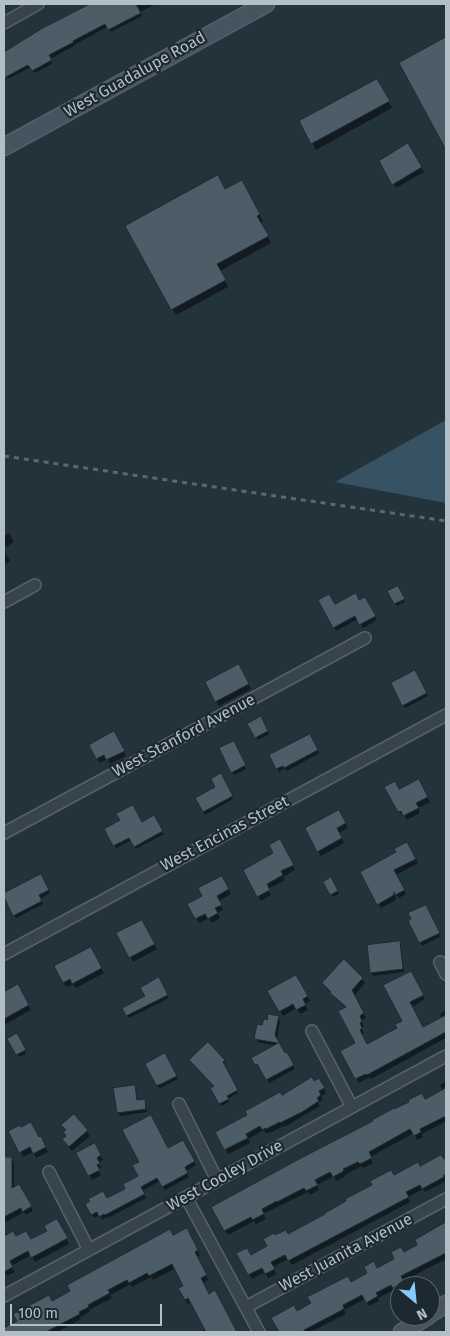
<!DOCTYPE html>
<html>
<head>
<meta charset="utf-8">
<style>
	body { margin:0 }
	#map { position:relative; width:450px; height:1336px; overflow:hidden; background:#23333c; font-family:"Fira Sans",sans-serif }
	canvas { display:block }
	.frame { position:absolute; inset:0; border:5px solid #b2bfc7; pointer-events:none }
	.north { position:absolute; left:390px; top:1276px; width:50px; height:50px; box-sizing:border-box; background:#1c2931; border:1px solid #58656d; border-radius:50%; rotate:152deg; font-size:14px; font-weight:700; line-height:20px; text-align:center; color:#b2bfc7 }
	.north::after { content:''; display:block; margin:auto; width:18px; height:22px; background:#88c9f7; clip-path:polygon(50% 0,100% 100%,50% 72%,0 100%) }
	.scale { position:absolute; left:10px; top:1304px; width:152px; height:22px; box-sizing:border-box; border:2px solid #b2bfc7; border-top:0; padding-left:6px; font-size:15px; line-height:18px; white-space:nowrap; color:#b2bfc7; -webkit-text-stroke:4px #1c2931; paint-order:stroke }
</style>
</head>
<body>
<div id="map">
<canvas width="450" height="1336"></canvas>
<div class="frame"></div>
<div class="north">N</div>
<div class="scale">100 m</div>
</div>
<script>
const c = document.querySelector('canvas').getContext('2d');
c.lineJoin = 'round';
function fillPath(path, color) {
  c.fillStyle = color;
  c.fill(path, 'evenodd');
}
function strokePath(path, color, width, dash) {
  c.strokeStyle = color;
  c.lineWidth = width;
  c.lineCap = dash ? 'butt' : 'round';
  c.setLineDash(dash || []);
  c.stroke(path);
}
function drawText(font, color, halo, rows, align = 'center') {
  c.font = font + ' "Fira Sans",sans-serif';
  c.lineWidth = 4.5;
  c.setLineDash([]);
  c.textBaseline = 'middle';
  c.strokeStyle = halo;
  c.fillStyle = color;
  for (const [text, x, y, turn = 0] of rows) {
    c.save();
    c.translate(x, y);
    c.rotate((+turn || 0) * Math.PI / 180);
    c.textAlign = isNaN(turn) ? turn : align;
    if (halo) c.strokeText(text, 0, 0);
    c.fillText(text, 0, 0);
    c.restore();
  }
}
fillPath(new Path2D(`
	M446 420V503L335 482Z`), '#375262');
fillPath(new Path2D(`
	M92 4H156L140 12 142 16 111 32 107 27 74 45V46L50 59 52 64 34 73 31 67 8 79 4 71V53Z
	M446 38V147L401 63Z
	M377 80 392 108 316 150 301 122Z
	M408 145 424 172 396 188 380 161Z
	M241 182 263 221 260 223 271 243 220 271 228 287 176 315 127 226 225 191Z
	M9 533 14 542 4 548V536Z
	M4 550 10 561 4 565Z
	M397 587 405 602 397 606 389 592Z
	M365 598 377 620 363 628 358 619 336 631 320 600 335 606 359 602Z
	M239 666 251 689 219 706 206 683Z
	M415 672 428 696 405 708 392 684Z
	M260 718 269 734 258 740 249 724Z
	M114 733 126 756 110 764 107 759 100 763 90 745Z
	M309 735 319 753 287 771 285 768 279 772 271 756Z
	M233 742 246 769 234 775 220 749Z
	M220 775 233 799 205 815 197 798 217 788Z
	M418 780 430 802 418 808 420 813 407 820 404 815 402 816 386 787 399 791Z
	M339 811 348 828 339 833 344 843 321 856 306 829Z
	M154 816 164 834 136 849 132 840 116 848 105 829 141 823Z
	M279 841 295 870 283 877 285 880 268 889 271 895 261 901 244 870 275 854Z
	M407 843 418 863 396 875 406 894 399 898 395 892 396 900 381 908 361 872 398 853Z
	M40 875 50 893 40 899 43 904 16 918 4 894Z
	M222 877 231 894 218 901 223 910 217 913 220 918 212 923 209 918 199 923 189 904 204 896Z
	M330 879 339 894 333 897 324 882Z
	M425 906 441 936 422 946 410 921Z
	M142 921 157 949 133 962 118 934Z
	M399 942 401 945 404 972 373 976 371 973Z
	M90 948 104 973 76 988 73 984 66 987 55 967Z
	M344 961 362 979 365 983 354 996 366 1018 361 1021 364 1026 361 1028 364 1033 361 1034 367 1046 399 1029 403 1021 410 972 425 999 412 1007 423 1028 442 1018 440 1014 446 1010V1038L371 1079 370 1077 359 1083 342 1052 357 1043 346 1008 334 997 324 984Z
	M295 976 310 1001 304 1004 308 1010 300 1014 297 1008 283 1016 269 991Z
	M159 979 169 998 129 1018 124 1009 146 997Z
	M18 986 31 1010 4 1025V993Z
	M278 1017 280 1021 277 1040 285 1055 287 1054 295 1069 269 1083 261 1068 259 1069 253 1058 276 1046 258 1042 256 1038 263 1027Z
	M16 1035 26 1054 19 1057 9 1039Z
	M164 1055 178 1079 161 1088H159L146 1064Z
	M224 1061 225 1064 224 1065 238 1093 227 1099 229 1102 221 1106 212 1089 215 1087 193 1063Z
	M446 1081V1121L422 1134 423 1137 417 1140 414 1133 370 1157 373 1163 363 1168 362 1166 345 1175 346 1176 336 1181 334 1176 317 1185 319 1190 310 1195 308 1192 263 1214 266 1219 256 1224 254 1221 228 1235 213 1207 443 1091 440 1085Z
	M313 1083 322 1084 326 1093 321 1096 323 1100 318 1103 320 1106 284 1127 283 1126 270 1133 269 1132 266 1134 264 1130 248 1139 250 1143 228 1154 217 1133 282 1097Z
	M134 1086 136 1089 138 1101 144 1100 146 1103 147 1112 120 1116 118 1113 115 1089Z
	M74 1116 90 1136 72 1151 63 1140 67 1137V1131L63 1125Z
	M10 1132 38 1139 40 1138 48 1152 36 1158 33 1152 23 1157Z
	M183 1142 196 1165 186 1171 189 1177 165 1190 160 1181 142 1191 146 1198 108 1218 107 1217 102 1220 100 1215 94 1218 87 1204 106 1200 127 1189 168 1150Z
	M94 1144 103 1160 98 1163 101 1168 98 1170 101 1175 92 1180 77 1153Z
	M4 1159H12L14 1163V1188L19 1185 33 1211 26 1215 24 1212 6 1222 4 1217V1194L13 1189H4Z
	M446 1159V1181L425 1192 423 1189 408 1197 410 1202 292 1265 288 1259 273 1267 276 1274 268 1278 265 1272 252 1279 238 1253 250 1256 268 1247 275 1237 288 1235 394 1177Z
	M57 1221 69 1244 35 1262 31 1255 11 1266 15 1272 7 1276V1274L4 1276V1238L13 1233 15 1238 30 1241 48 1231Z
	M446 1224V1259L403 1281 405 1286H400V1290L396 1292 395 1289 378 1298 379 1301 369 1306 365 1299 344 1310 346 1314 310 1332H281L273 1318 297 1312 351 1284 419 1246 416 1241Z
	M186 1230 200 1255 196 1257 208 1280 202 1283 209 1295 215 1292 237 1332H203L202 1331 206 1329 192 1302 188 1304 180 1289 185 1286 176 1268 153 1280 151 1277 132 1287 131 1284 110 1295 112 1298 89 1310 90 1312 80 1317 81 1319 57 1332H4V1330L52 1303Z`), '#0007');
const building = new Path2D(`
	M90 4H136L141 13 108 30 105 24 73 41 74 42 49 55 52 60 32 71 28 65 4 78V52L41 29Z
	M446 37V150L399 63Z
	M377 79 390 101 311 144 299 121Z
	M408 143 422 167 392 185 379 161Z
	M218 175 225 189 242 180 260 214 257 216 269 236 217 264 226 280 171 310 125 226Z
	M398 586 405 599 394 604 387 591Z
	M356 593 359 600 365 597 376 616 359 625 355 616 333 628 318 600 329 594 335 604Z
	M239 664 249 684 215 702 205 682Z
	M415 670 427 693 402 706 391 683Z
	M261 716 268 731 255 738 247 724Z
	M114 731 125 751 106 760 104 755 96 759 89 745Z
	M310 734 318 750 284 768 283 766 276 769 269 755Z
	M234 741 246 765 231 773 219 748Z
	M221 773 233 796 203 812 195 798 215 787 211 779Z
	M419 779 428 797 416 803 419 808 403 816 401 811 398 812 384 787 395 781 399 789Z
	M133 805 142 822 154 815 163 831 134 847 129 838 113 846 104 829 120 820 116 814Z
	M339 810 346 823 337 828 342 838 317 852 305 828Z
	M280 839 294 865 281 871 283 875 267 884 270 890 257 897 243 870 273 853 269 845Z
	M407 842 416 859 394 870 405 890 395 895 394 892V895L377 905 360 872 396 852 394 849Z
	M41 874 49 890 39 895 42 901 13 916 4 897V893Z
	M222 876 229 889 217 896 222 905 215 908 218 913 208 919 205 914 195 919 187 904 202 896 198 888Z
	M331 877 338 891 330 895 323 882Z
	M426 905 440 933 419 943 408 921 411 919 408 913Z
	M142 920 155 944 129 958 116 933Z
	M400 941 403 969 370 973 367 945Z
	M91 947 102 968 72 984 70 979 63 983 54 966Z
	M344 959 363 978 352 990 364 1013 360 1016 362 1021 360 1023 362 1028 360 1030 367 1044 397 1028 395 1024 402 1021 383 985 411 971 424 995 410 1002 423 1027 446 1015V1032L367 1075 366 1074 355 1079 340 1051 355 1043 338 1011 346 1007 330 993 331 992 322 983Z
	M296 975 308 996 303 999 306 1005 296 1010 293 1004 279 1012 267 991Z
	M159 977 168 995 126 1016 122 1008 145 996 140 988Z
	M18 984 29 1005 4 1019V992Z
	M268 1014 279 1016 275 1035 285 1053 287 1052 294 1065 266 1080 257 1064 255 1065 251 1058 278 1043 254 1039 257 1024 262 1025 264 1019 267 1020Z
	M17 1033 26 1050 16 1055 7 1039Z
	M208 1042 225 1060 223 1062 238 1090 227 1096 229 1099 219 1104 210 1088 214 1086 189 1060Z
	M165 1053 177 1076 159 1085H156L145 1064Z
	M312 1077 314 1081 319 1078 325 1088 319 1091 321 1095 317 1098 319 1101 302 1112 280 1123V1122L266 1129 265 1128 262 1130 260 1126 246 1134 248 1138 224 1150 215 1132 247 1115 245 1111 280 1092 282 1095Z
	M135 1085 137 1100 145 1099 146 1109 117 1113 113 1088Z
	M446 1088V1116L420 1129 421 1132 414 1136 410 1129 369 1152 372 1158 360 1164 358 1162 343 1169 344 1171 333 1177 330 1172 315 1180 318 1185 306 1191 304 1188 277 1202V1201L262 1209 264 1214 252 1220 251 1217 224 1231 211 1207 301 1158 373 1121 372 1120 394 1108V1109L409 1102 408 1100 422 1093 425 1099Z
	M74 1114 88 1130 69 1147 62 1139 66 1136 63 1132 66 1130 61 1125Z
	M151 1115 168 1148 183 1140 195 1161 185 1167 188 1173 162 1187 157 1178 141 1187 145 1194 105 1215 104 1214 99 1217 97 1212 91 1215 85 1204 90 1201 88 1199 103 1191 107 1198 125 1189 123 1184 138 1176 132 1165 139 1162 122 1130Z
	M31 1122 39 1137 41 1136 46 1147 33 1154 30 1147 19 1153 8 1131 20 1125 21 1127Z
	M95 1143 101 1155 97 1158 100 1163 97 1165 100 1170 88 1176 76 1153Z
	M441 1155 444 1159 446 1158V1174L444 1175V1177L422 1189 420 1185 406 1192 409 1197 288 1261 285 1255 271 1262 275 1269 265 1274 262 1268 248 1275 236 1253 247 1248 251 1255 267 1246 263 1239 274 1233 275 1235 286 1230 288 1234 325 1214V1213L346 1201 345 1199 372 1185 370 1181 391 1170 394 1175 418 1162 420 1166Z
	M4 1157H12V1188L19 1184 32 1206 22 1212 21 1208 4 1217Z
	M57 1219 68 1238 31 1258 28 1251 10 1261 13 1267 4 1272V1236L13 1231 16 1236 26 1231 31 1239 47 1231 44 1226Z
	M446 1222V1253L401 1276 404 1282 392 1288 391 1285 376 1293 378 1296 366 1303 362 1295 343 1305 344 1309 304 1330 305 1332H279L271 1318 294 1305 297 1311 311 1303 307 1297 348 1276 351 1282 367 1273 364 1267 374 1261 377 1268 394 1259 391 1252 401 1247 404 1252 417 1245 415 1240Z
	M187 1228 198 1250 195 1252 207 1275 201 1278 209 1294 215 1290 237 1332H206L188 1298 185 1300 178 1288 183 1286 172 1264 149 1276 147 1273 129 1283 127 1280 108 1290 110 1293 88 1305 89 1307 79 1312 80 1314 46 1332H4V1328L17 1321 13 1314 49 1295 52 1301 70 1291 67 1285 170 1229 173 1235Z`);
fillPath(building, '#4c5d67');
strokePath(building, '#1e2b33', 1);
const street = new Path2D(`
	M4 23 38 4
	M4 602 35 585
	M4 833 365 638
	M4 954 446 715
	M440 962 446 974
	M312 1031 352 1107
	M179 1104 217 1180
	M49 1172 89 1250
	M186 1197 259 1332
	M4 1296 446 1056
	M246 1307 446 1199`);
const secondary = new Path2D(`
	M4 147 266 4
	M430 1314 446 1304
	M402 1332 428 1316`);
strokePath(street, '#55626a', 14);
strokePath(secondary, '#55626a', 19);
strokePath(street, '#37444c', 11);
strokePath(secondary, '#45545f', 16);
strokePath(new Path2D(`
	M4 456 446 521`), '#596973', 3, [5, 5]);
drawText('16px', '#b2bfc7', '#1c2931', [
	["West Guadalupe Road",135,75,-29],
	["West Stanford Avenue",184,736,-28],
	["West Encinas Street",225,834,-28],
	["West Cooley Drive",225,1176,-29],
	["West Juanita Avenue",346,1253,-28]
]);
</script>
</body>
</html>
